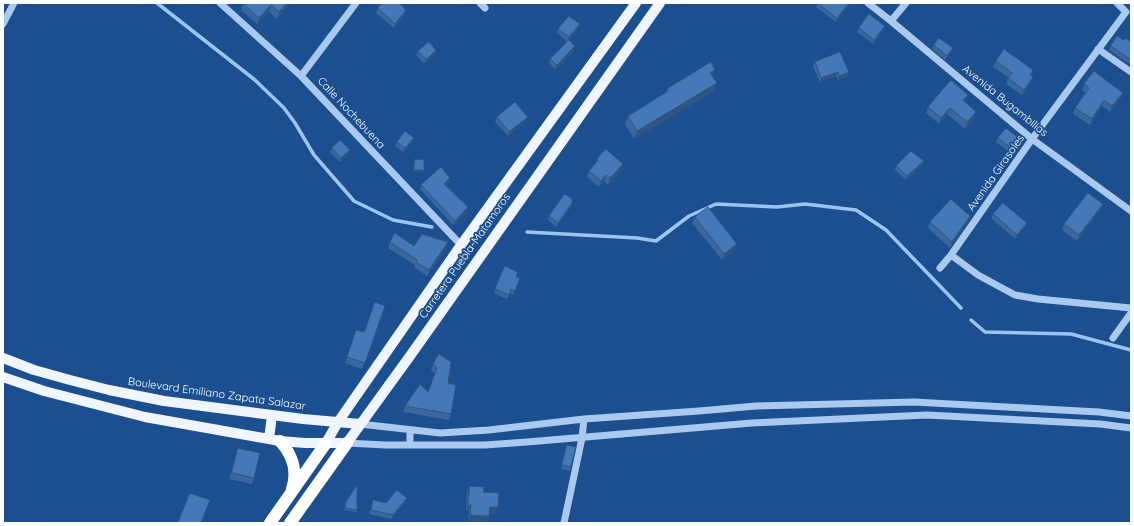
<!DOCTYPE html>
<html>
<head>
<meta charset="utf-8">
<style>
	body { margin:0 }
	#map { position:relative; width:1134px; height:526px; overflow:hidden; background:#1b4f8f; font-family:Quicksand,sans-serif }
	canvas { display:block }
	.frame { position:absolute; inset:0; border:4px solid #fff; pointer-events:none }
</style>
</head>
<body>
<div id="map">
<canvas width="1134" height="526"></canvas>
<div class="frame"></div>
</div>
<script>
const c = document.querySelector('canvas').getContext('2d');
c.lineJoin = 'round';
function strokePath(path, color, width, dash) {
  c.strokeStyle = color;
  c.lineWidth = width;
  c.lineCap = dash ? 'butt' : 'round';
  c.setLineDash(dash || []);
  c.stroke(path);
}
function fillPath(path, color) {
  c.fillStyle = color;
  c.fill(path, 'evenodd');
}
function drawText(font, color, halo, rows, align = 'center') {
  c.font = font + ' Quicksand,sans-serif';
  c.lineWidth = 3.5;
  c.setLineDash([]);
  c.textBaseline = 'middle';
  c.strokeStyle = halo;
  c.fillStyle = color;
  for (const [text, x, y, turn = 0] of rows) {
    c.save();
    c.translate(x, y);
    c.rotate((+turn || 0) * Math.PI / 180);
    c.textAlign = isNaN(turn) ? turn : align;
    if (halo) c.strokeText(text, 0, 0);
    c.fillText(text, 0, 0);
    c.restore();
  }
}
strokePath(new Path2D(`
	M157 3 255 80 284 108 295 123 314 155 354 201 393 220 432 227
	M527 232 637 238 656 241 689 216 716 204 777 207 805 204 856 210 886 230 961 308
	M971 320 985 332 1071 334 1131 350`), '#9cc4f0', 3.5);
strokePath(new Path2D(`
	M220 3 301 76 461 245
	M480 3 485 8
	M868 3 891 21 1032 139 1131 211
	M891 21 906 3
	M3 24 14 3
	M1098 49 1131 72
	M301 76 356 3
	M951 255 978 275 1015 295 1038 299 1131 308
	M940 268 951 255 1032 139 1126 12 1117 3
	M1113 338 1131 313
	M360 424 440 433 489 430 584 419 699 411 756 406 914 402 1099 412 1131 416
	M410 430V445
	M347 443 385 445H485L527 442 752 423 927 415 1100 424 1131 428
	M564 523 582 438 584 419`), '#a9c9ee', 7);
strokePath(new Path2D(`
	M3 358 34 370 70 380 109 390 164 401 303 419 360 424
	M3 377 44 391 145 417 280 441 305 443H347L410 356 660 3
	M269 439 272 415
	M326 443 338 422 461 245 636 3`), '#f0f6ff', 10);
strokePath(new Path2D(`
	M280 441C292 454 298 471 292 489
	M270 523 326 443
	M290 523 347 443`), '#fff', 12);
fillPath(new Path2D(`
	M818 3 849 5 836 22 816 7Z
	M243 4 288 6 277 19 269 12 257 24 241 10Z
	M378 8 406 10 404 15 394 28 376 13Z
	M885 26 883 30 873 44 857 32 859 28Z
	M578 28 568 42 557 33 558 29Z
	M1124 40 1131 42V65L1109 50 1111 46Z
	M934 45 951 52 945 60 932 49Z
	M436 50 435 54 424 64 416 55 418 51Z
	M574 51 555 69 549 63 550 59Z
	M840 52 847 77 838 80 836 76 820 82 813 66 815 62Z
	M996 61 1033 70 1031 76 1033 77 1031 83 1022 95 1006 84 1008 77 993 67Z
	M713 77 714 91 634 139 625 124 628 116 665 93 667 89Z
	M1084 84 1123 93 1121 98 1110 112 1102 106 1090 125 1073 114 1075 108 1086 93 1082 90Z
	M968 95 965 102 974 118 965 129 947 114 939 124 926 113 928 107Z
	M497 117 526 121 508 136 495 122Z
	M998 138H1019L1017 143 1009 152 996 142Z
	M397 142H412L403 152 395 146Z
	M332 148 350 150 348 154 340 162 330 152Z
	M597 159 621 170 608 185 604 181 599 187 587 177 589 171 596 163Z
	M896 166H922L906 180 895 170Z
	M450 178 449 182 446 185 468 207 467 212 453 225 420 189 421 185Z
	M572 203 571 207 556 227 548 220 549 216Z
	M1103 204 1100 210 1077 241 1062 230 1064 224Z
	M993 214 1027 223 1025 227 1015 239 991 218Z
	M695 217 735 250 722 260 692 223Z
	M930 222H968L950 248 928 228Z
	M390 242 414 246 446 248 427 276 414 267 415 265 388 248Z
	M505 266 516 277 520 278 513 295 510 293 507 299 494 293Z
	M385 306 362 369 345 363 356 330 364 332Z
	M439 354 448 383 451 414 449 420 403 412 405 406 428 392 435 374 431 370 433 364Z
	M567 445 571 467 570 471 561 469Z
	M238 448 254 478 252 484 229 479Z
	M470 486 483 492 495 514 489 513V516L487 522 468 521 469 511H466L467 492Z
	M373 500 386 503 405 502 391 519 369 514Z
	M346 502 357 510 356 512 344 510Z`), '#3a679d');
fillPath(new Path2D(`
	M287 3H289L288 6 277 19 279 12Z
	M849 3H850L849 5 836 22 837 18Z
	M271 5 269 12 257 24 259 18Z
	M406 10 404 15 394 28 395 24Z
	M580 24 578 28 568 42 569 37Z
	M885 26 883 30 873 44 874 40Z
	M575 46 574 51 555 69 557 65Z
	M953 48 951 52 945 60 947 56Z
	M436 50 435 54 424 64 426 60Z
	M715 70 713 78 710 73Z
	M838 72 836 76 820 82 821 78Z
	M849 72 847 77 838 80 839 76Z
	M1033 77 1031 83 1022 95 1024 90Z
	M717 83 714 91 634 139 637 131Z
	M1123 93 1121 98 1110 112 1112 106Z
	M968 95 966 101 961 107 963 100Z
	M1104 100 1102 106 1090 125 1092 119Z
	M950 108 947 114 939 124 941 118Z
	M976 112 974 118 965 129 967 122Z
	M528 117 526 121 508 136 509 132Z
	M414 138 412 142 403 152 405 148Z
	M1019 138 1017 143 1009 152 1011 148Z
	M350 150 348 154 340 162 341 158Z
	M924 161 922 166 906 180 907 176Z
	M623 164 621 170 608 185 610 178Z
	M414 170H424L423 172H414Z
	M606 175 604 181 599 187 601 181Z
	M450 178 449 182 443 188 444 184Z
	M572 203 571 207 556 227 558 223Z
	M1103 204 1100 210 1077 241 1079 235Z
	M468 207 467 212 453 225 455 221Z
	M970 216 968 222 950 248 952 242Z
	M1027 223 1025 227 1015 239 1017 235Z
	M448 242 446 248 427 276 429 270Z
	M737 244 735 250 722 260 724 254Z
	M407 498 405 502 391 519 393 515Z
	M468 505H471L469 511H466Z
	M490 507H498L495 514 487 513Z
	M470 515 489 516 487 522 468 521Z`), '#305480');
const building = new Path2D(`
	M244 3H287L279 12 271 5 259 18 243 4Z
	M382 3H399L406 10 395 24 378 8Z
	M818 3H849L837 18Z
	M869 14 885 26 874 40 859 28Z
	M569 16 580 24 569 37 558 29Z
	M1117 36 1124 40 1126 38 1131 42V60L1111 46Z
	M939 38 953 48 947 56 934 45Z
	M569 40 575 46 557 65 550 59Z
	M429 42 436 50 426 60 418 51Z
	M1004 49 1033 70 1030 75 1033 77 1024 90 1008 78 1012 73 996 61Z
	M840 52 849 72 839 76 838 72 821 78 815 62Z
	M711 62 715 70 710 73 717 83 637 131 628 116 668 91 667 89Z
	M1094 71 1123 93 1112 106 1104 100 1092 119 1075 108 1089 88 1084 84Z
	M951 80 968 95 963 100 976 112 967 122 950 108 941 118 928 107Z
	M515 102 528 117 509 132 497 117Z
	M1006 128 1019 138 1011 148 998 138Z
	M405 131 414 138 405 148 397 142Z
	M340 140 350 150 341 158 332 148Z
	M606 149 623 164 610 178 606 175 601 181 589 171 598 160 597 159Z
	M911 151 924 161 907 176 896 166Z
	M415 159 424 160V170H414Z
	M441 167 450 178 444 184 468 207 455 221 421 185Z
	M1088 193 1103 204 1079 235 1064 224Z
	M565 194 572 199V203L558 223 549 216Z
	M951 199 970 216 952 242 930 222Z
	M1003 203 1027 223 1017 235 993 214Z
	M708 207 737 244 724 254 695 217Z
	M395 233 414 246 422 234 448 242 429 270 416 262 417 260 390 242Z
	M505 266 518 272 516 277 520 278 515 291 511 289 509 295 495 289Z
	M375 302 385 306 365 363 347 357 356 330 364 332Z
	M439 354 451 362 448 383 456 385 451 414 405 406 420 384 428 392 437 368 433 364Z
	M567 445 576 447 571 467 562 465Z
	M238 448 260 453 254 478 232 473Z
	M357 485V510L345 508 346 502Z
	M470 486 484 487 483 492 499 493 498 507H490L489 516 470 515 471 505H468Z
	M397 490 407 498 393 515 371 510 373 500 386 503Z
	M190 493 210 500 201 523H178Z`);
fillPath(building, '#4478b7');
strokePath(building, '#305480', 1);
drawText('11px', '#fff', '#1b4f8f', [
	["Avenida Bugambilias",1005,101,39],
	["Calle Nochebuena",351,113,47],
	["Avenida Girasoles",996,173,-55],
	["Carretera Puebla-Matamoros",465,256,-55],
	["Boulevard Emiliano Zapata Salazar",217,394,8]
]);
</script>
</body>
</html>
